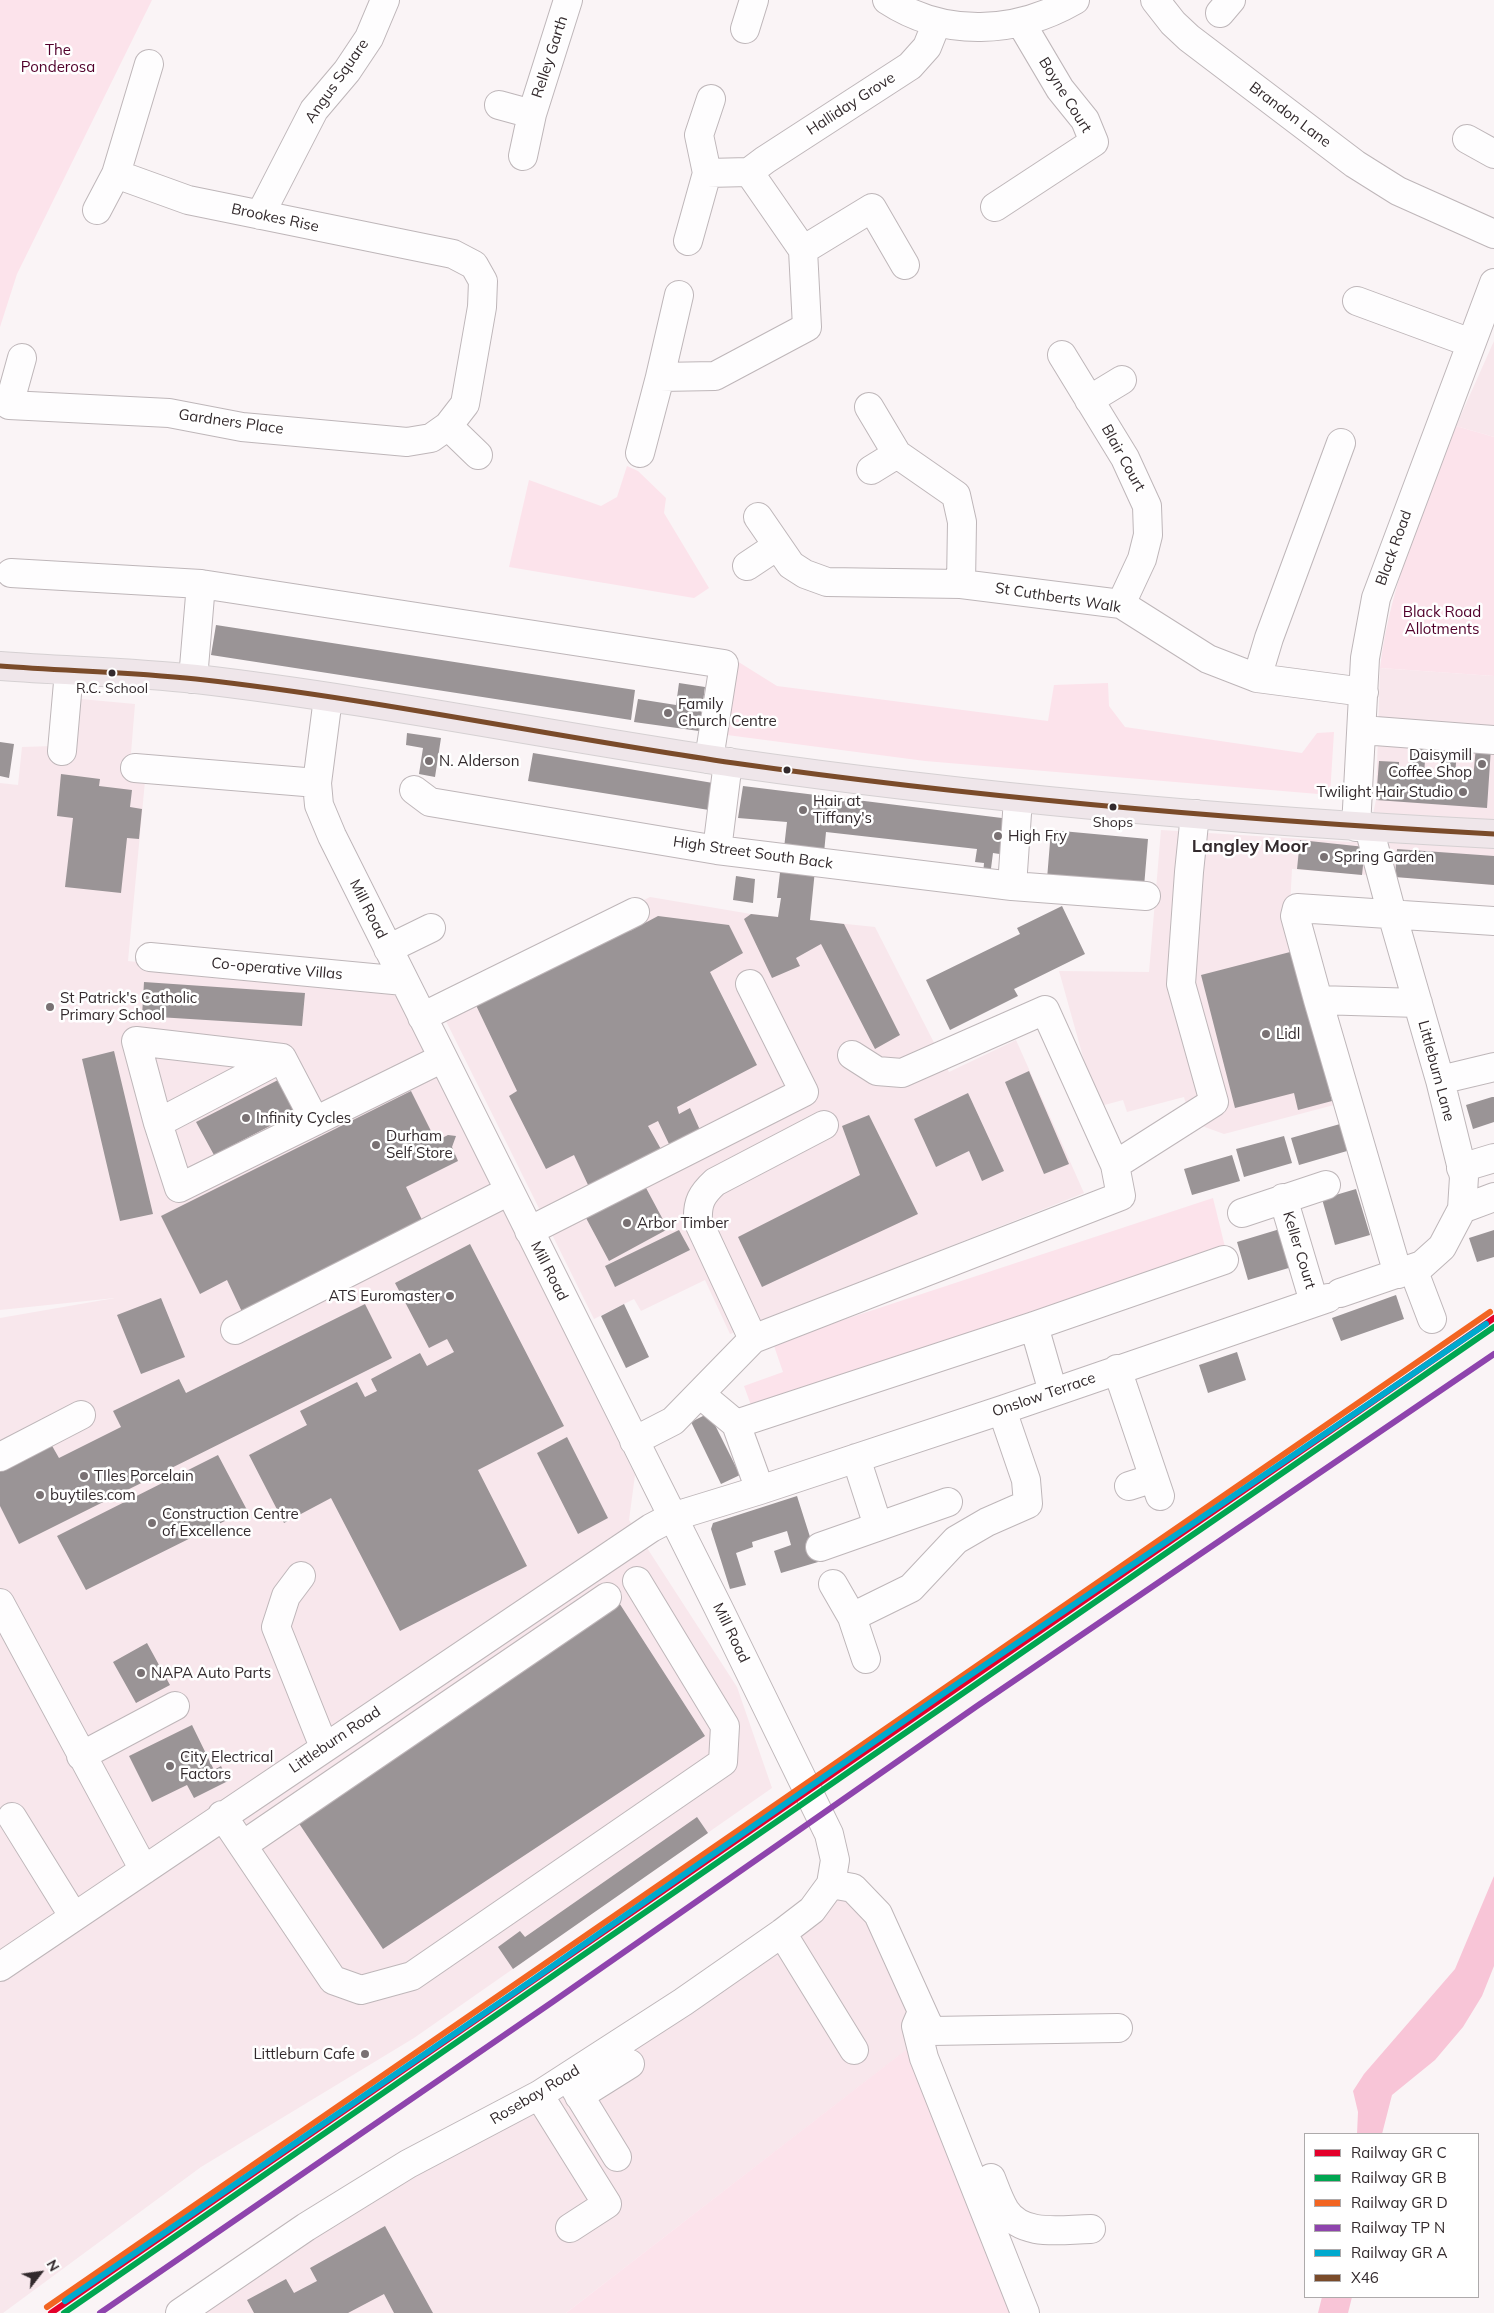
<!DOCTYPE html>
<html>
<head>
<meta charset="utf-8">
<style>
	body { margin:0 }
	#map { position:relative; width:1494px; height:2313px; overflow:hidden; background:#faf4f6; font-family:Mulish,sans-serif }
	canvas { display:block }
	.legend { position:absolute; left:1304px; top:2133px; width:175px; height:165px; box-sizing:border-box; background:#fff; border:1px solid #adaaab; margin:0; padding:6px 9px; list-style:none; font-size:15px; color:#332a2d }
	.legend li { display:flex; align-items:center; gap:10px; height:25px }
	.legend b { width:25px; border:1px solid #adaaab }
	.north { position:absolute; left:15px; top:2248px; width:50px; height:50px; -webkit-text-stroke:4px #fff; paint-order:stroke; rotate:60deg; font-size:14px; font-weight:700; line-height:20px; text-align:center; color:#332a2d }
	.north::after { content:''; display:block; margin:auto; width:18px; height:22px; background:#332a2d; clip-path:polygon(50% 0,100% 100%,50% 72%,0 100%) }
</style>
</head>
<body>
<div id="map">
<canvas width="1494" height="2313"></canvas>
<ul class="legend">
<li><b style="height:6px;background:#e4002b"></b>Railway GR C</li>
<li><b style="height:6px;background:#00a651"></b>Railway GR B</li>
<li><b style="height:6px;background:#f26522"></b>Railway GR D</li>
<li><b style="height:6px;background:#8e44ad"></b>Railway TP N</li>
<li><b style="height:6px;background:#00a9ce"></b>Railway GR A</li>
<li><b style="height:6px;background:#7a4b2a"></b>X46</li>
</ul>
<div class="north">N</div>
</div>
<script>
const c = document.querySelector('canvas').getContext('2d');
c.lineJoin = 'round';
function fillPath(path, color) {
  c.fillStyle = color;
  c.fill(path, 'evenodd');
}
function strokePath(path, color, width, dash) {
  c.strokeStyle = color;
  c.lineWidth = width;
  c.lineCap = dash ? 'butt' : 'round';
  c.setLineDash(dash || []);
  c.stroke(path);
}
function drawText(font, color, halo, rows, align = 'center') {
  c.font = font + ' Mulish,sans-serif';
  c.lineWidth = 5;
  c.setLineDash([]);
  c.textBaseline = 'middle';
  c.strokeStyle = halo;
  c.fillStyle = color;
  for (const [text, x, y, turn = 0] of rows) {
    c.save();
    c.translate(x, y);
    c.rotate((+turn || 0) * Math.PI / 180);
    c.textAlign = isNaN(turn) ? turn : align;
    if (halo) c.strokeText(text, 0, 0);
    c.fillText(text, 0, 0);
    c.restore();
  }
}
fillPath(new Path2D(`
	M1494 341V437L1456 426Z
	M1380 668 1494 676V885L1292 869 1289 925 1294 951 1334 1105 1224 1134 1191 1122 1184 1097 1127 1112 1123 1100 1097 1107 1059 971 1149 972 1161 830 1367 843 1376 800Z
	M59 697 135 704 129 778 145 781 128 961 395 989 635 1475 629 1520 737 1687 772 1788 414 2038 201 2167 3 2313H0V1318L115 1298 0 1310V783L18 785 22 747 53 746Z
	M650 897 751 914 875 927 949 1072 1016 1040 1084 1193 730 1334 705 1280 641 1311 634 1299 594 1319 437 1003Z
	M853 1888 931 2031 566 2313H180Z`), '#f8e7ec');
fillPath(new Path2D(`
	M0 0H152L17 274 0 327Z
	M1456 426 1494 437V676L1380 668C1390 584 1425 504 1456 426Z
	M627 466 638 471 666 498 664 513 709 588 694 598 509 567 529 480 601 506 617 497Z
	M737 661 777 686 1048 721 1054 685 1108 683 1109 706 1125 727 1302 753 1317 733 1334 732 1330 795 925 761 727 735Z
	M1213 1198 1226 1251 752 1408 744 1386 783 1372 773 1343Z
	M907 2049 1010 2313H566Z`), '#fce3eb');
fillPath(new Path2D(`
	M1494 1876V1966L1482 1996 1463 2027 1435 2060 1392 2095 1382 2134H1357L1358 2112 1353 2091 1364 2074 1455 1969Z
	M1322 2297H1352L1348 2313H1318Z`), '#f8c5d7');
fillPath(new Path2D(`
	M216 625 635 690 631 720 211 655Z
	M679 683 705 687 699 731 634 722 638 699 676 705Z
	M407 733 441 738 435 777 419 774 423 748 406 745Z
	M0 742 14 744 9 778 0 776Z
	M1414 743 1426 744 1424 776 1445 778 1446 762H1437L1438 747 1457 748 1455 778 1473 779 1476 747 1491 748 1487 808 1376 800 1379 761 1399 762V774L1412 775Z
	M533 753 713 783 709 810 528 781Z
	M61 774 100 779 99 786 132 790 130 807 142 809 139 839 127 838 121 893 65 887 73 818 57 816Z
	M743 786 1010 819 1006 855 993 853 990 876 983 875 984 863 975 862 977 849 826 832 824 853 784 848 787 822 738 818Z
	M1051 830 1148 839 1144 887 1047 879Z
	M1300 840 1365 847 1362 875 1297 869Z
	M1397 849 1494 856V885L1395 877Z
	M781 864 815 870 810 920 844 924 900 1035 875 1049 821 944 796 958 800 966 772 978 744 919 751 914 778 917 781 898H777Z
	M736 876 755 879 753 903 733 900Z
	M1062 906 1085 954 1014 989 1018 996 950 1030 926 980 1020 934 1017 928Z
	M658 916 729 925 743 953 710 972 757 1065 677 1107 679 1114 690 1108 700 1130 669 1144 658 1121 648 1126 662 1151 589 1187 574 1155 546 1169 509 1096 517 1091 473 999 628 921 630 931Z
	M1294 951 1332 1101 1298 1110 1294 1093 1235 1108 1201 975Z
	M144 982 305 993 302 1026 142 1016Z
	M114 1051 153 1214 120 1221 82 1059Z
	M1029 1071 1069 1164 1044 1174 1005 1082Z
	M278 1080 295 1113 214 1155 196 1122Z
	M411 1091 436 1141 448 1135 456 1136 452 1147 458 1161 406 1187 424 1224 243 1314 227 1280 200 1294 161 1216Z
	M968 1093 1004 1171 982 1181 969 1151 936 1167 914 1119Z
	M1492 1097H1494V1122L1473 1129 1466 1105Z
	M869 1115 918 1214 762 1287 738 1237 860 1175 842 1126Z
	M1340 1124 1347 1151 1299 1165 1291 1138Z
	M1284 1136 1292 1163 1244 1177 1236 1149Z
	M1232 1155 1240 1181 1192 1195 1184 1169Z
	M645 1186 668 1229 609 1261 586 1218Z
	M1356 1189 1370 1235 1335 1245 1322 1199Z
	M1280 1229 1292 1267 1248 1280 1237 1242Z
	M679 1230 690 1250 615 1287 605 1266Z
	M1494 1230V1257L1477 1262 1469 1238Z
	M470 1244 564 1426 478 1470 527 1566 400 1631 331 1498 284 1523 249 1455 307 1425 300 1411 357 1382 365 1397 377 1391 371 1379 420 1353 427 1366 454 1352 447 1339 429 1348 395 1283Z
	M1396 1295 1404 1319 1341 1341 1332 1318Z
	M161 1298 185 1357 141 1374 117 1315Z
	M365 1304 392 1358 19 1544 0 1506V1469L51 1444 59 1458 121 1427 113 1411 179 1379 186 1393Z
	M624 1304 649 1357 626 1368 601 1316Z
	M1237 1352 1246 1380 1208 1393 1199 1365Z
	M709 1413 740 1475 721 1484 691 1422Z
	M567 1437 608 1518 578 1534 537 1453Z
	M218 1455 247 1510 86 1590 57 1536Z
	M797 1496 818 1562 781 1573 774 1551 791 1545 787 1531 752 1542 753 1547 736 1553 746 1585 730 1589 711 1529 713 1523Z
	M614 1595 705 1736 383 1949 294 1816Z
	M147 1643 170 1685 136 1703 113 1662Z
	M192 1725 214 1770 221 1766 228 1781 194 1798 187 1785 152 1802 129 1756Z
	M697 1817 708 1833 513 1969 498 1947 520 1931 525 1937Z
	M385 2226 433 2313H394L384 2294 348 2313H254L247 2300 286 2279 294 2293 317 2281 310 2268Z`), '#9a9496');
const minor = new Path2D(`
	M887 0C945 38 1016 34 1075 0
	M1155 0 1173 23 1189 38 1355 164 1398 191 1494 234
	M1220 13 1231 0
	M745 29 754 0
	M499 105 532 114
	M1467 139 1494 154
	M523 156 532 114 568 0
	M707 173 699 135 711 99
	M995 207 1094 142 1085 120 1060 89 1021 23
	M97 210 116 174 149 64
	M260 215 314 110 347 71 369 38 385 0
	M688 241 707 173 749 172
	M803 250 872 208 905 265
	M1357 301 1471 343
	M1062 355 1125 458 1147 506 1148 535 1142 559 1121 604
	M22 358 9 405 169 413 242 427 407 442 431 438 448 426 465 404 482 307 483 281 474 265 453 254 188 200 116 174
	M660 377 679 295
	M1089 400 1122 380
	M869 407 897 454 956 495 962 522 961 584
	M448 426 478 455
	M640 453 660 377 715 376 807 327 803 250 749 172 765 160 910 66 927 47 937 22
	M871 470 897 454
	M758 517 791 565 805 574 827 582 961 584 1121 604 1208 659 1257 678 1364 692
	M747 566 777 546
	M11 573 201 584 724 664 709 759
	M1257 678 1269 638 1341 443
	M193 679 201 584
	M1362 730 1494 740
	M62 751 69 671
	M135 768 317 783
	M414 790 430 802 717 850 1012 886 1018 799
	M1356 827 1365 658 1376 598 1494 283
	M717 850 728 762
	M1012 886 1146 896
	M388 949 431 928
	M150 957 404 981
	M1318 1000 1418 1003
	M422 1017 635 912
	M1440 1080 1494 1067
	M315 1121 282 1058 158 1123 179 1188 443 1058
	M158 1123 136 1041 282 1058
	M1115 1165 1214 1102 1181 984 1189 872 1195 814
	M1461 1168 1494 1158
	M1283 1198 1314 1302
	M1462 1209 1494 1197
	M1242 1213 1326 1185
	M529 1231 804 1092 750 984
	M1413 1269 1432 1319
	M1398 1274 1318 1000 1295 916 1297 908 1494 921
	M1340 1293 1422 1265 1442 1247 1462 1209 1464 1177 1440 1080 1392 914 1369 828
	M1034 1326 1053 1392
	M235 1330 509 1191
	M753 1339 698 1221C697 1202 702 1194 715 1182L824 1125
	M1117 1369 1160 1496
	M700 1394 736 1424 760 1490
	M736 1424 1034 1326 1224 1260
	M634 1441 673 1421 753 1339 1121 1196 1115 1165 1045 1010 902 1073 877 1071 852 1055
	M0 1457 81 1415
	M856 1458 878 1526
	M1129 1486 1154 1478
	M820 1547 948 1502
	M301 1576 286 1596 276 1627 324 1747
	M833 1584 852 1617 866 1659
	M0 1603 144 1870
	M852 1617 911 1588 956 1540 987 1522 1028 1504 1026 1480 1002 1410
	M81 1756 175 1706
	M222 1815 333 1980 361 1990 412 1976 723 1762 725 1726 637 1581
	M12 1817 74 1917
	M243 1845 607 1597
	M831 1884 853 1888 878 1914 931 2031 1118 2028
	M782 1933 854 2050
	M0 1967 651 1528 672 1517 760 1490 1002 1410 1328 1298
	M922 2012 916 2026 924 2058 1025 2313
	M568 2077 617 2157
	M539 2095 607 2204 570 2228
	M579 2096 630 2064
	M991 2178C995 2188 999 2200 1005 2210 1023 2238 1063 2229 1091 2229
	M180 2313 306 2227 408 2164 539 2095 683 2002 782 1933 812 1910 831 1884 835 1860 829 1834 718 1607 332 836 319 805 317 783 328 698`);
const major = new Path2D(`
	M0 666C65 671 131 672 196 679 376 700 555 737 734 763 986 799 1240 821 1494 834`);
strokePath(minor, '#beb6b9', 30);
strokePath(major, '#d5d0d2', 30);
strokePath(minor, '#fefdfe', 28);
strokePath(major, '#efe6ea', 28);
strokePath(new Path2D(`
	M0 666C65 671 131 672 196 679 376 699 554 737 734 763 986 799 1240 820 1494 834`), '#7a4b2a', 5);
strokePath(new Path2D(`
	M51 2313 1494 1318`), '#e4002b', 6);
strokePath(new Path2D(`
	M64 2313 1494 1327`), '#00a651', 6);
strokePath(new Path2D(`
	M47 2307 1490 1312`), '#f26522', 6);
strokePath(new Path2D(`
	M100 2313 551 2003 977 1706 1494 1354`), '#8e44ad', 6);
strokePath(new Path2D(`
	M65 2301 534 1979 960 1682 1486 1324`), '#00a9ce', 6);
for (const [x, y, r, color] of [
	[112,673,4.5,"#332a2d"],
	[668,713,5,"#797173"],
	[429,761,5,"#797173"],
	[1482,764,5,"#797173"],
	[787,770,4.5,"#332a2d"],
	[1463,792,5,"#797173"],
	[1113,807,4.5,"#332a2d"],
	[803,810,5,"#797173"],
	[998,836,5,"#797173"],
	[1324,857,5,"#797173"],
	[50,1007,5,"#797173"],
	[1266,1034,5,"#797173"],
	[246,1118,5,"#797173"],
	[376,1145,5,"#797173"],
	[627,1223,5,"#797173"],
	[450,1296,5,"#797173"],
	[84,1476,5,"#797173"],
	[40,1495,5,"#797173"],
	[152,1523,5,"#797173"],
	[141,1673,5,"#797173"],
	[170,1766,5,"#797173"],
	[365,2054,5,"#797173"]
]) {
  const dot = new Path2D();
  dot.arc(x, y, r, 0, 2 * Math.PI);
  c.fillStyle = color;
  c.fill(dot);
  strokePath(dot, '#fff', 2);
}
drawText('14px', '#332a2d', '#fff', [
	["R.C. School",112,689],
	["Shops",1113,823]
]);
drawText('15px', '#51002b', '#fff', [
	["The",58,50],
	["Ponderosa",58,67],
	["Black Road",1442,612],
	["Allotments",1442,629]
]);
drawText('15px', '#332a2d', '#fff', [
	["Relley Garth",550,57,-72],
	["Angus Square",337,81,-55],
	["Boyne Court",1065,95,58],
	["Halliday Grove",851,104,-33],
	["Brandon Lane",1290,115,37],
	["Brookes Rise",275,218,12],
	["Gardners Place",231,422,8],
	["Blair Court",1123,458,61],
	["Black Road",1394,548,-70],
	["St Cuthberts Walk",1058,598,9],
	["High Street South Back",753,853,8],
	["Mill Road",368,909,63],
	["Co-operative Villas",277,969,5],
	["Littleburn Lane",1436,1071,75],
	["Keller Court",1299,1250,73],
	["Mill Road",549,1271,63],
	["Onslow Terrace",1044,1395,-19],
	["Mill Road",731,1633,64],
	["Littleburn Road",335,1740,-34],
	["Rosebay Road",535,2095,-31]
]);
drawText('15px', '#332a2d', '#fff', [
	["Family",678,704],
	["Church Centre",678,721],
	["Daisymill",1472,755,"right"],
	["Coffee Shop",1472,772,"right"],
	["N. Alderson",439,761],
	["Twilight Hair Studio",1453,792,"right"],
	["Hair at",813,801],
	["Tiffany's",813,818],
	["High Fry",1008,836],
	["Spring Garden",1334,857],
	["St Patrick's Catholic",60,998],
	["Primary School",60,1015],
	["Lidl",1276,1034],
	["Infinity Cycles",256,1118],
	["Durham",386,1136],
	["Self Store",386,1153],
	["Arbor Timber",637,1223],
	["ATS Euromaster",440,1296,"right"],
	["TIles Porcelain",94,1476],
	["buytiles.com",50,1495],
	["Construction Centre",162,1514],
	["of Excellence",162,1531],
	["NAPA Auto Parts",151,1673],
	["City Electrical",180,1757],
	["Factors",180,1774],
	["Littleburn Cafe",355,2054,"right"]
], 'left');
drawText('bold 18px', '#332a2d', '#fff', [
	["Langley Moor",1250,847]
]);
</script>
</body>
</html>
